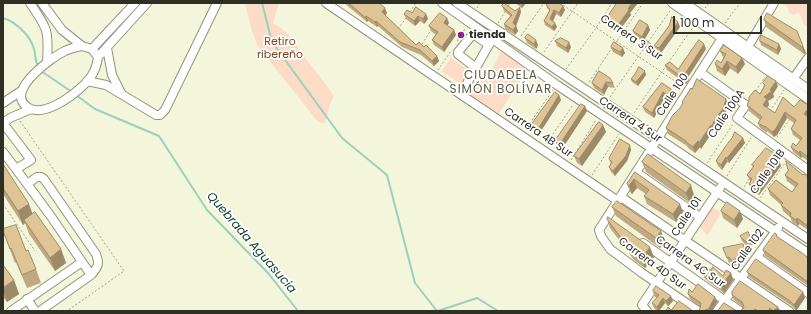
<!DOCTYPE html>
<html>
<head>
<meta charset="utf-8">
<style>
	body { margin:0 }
	#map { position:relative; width:811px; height:314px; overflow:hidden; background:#f4f6db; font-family:Poppins,sans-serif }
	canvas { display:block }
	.frame { position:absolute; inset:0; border:4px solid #2e2f25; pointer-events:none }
	.scale { position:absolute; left:673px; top:16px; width:89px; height:18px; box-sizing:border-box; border:2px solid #2e2f25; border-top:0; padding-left:5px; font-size:12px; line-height:14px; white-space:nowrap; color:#2e2f25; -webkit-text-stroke:3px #fff; paint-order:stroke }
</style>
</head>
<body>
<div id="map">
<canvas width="811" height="314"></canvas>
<div class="frame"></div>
<div class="scale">100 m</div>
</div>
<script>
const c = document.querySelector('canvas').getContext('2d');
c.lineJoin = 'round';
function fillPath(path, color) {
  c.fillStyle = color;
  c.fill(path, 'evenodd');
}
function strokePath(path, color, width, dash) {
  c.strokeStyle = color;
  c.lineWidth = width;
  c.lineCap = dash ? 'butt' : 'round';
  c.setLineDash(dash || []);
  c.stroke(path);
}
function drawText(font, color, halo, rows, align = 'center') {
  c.font = font + ' Poppins,sans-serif';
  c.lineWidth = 3.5;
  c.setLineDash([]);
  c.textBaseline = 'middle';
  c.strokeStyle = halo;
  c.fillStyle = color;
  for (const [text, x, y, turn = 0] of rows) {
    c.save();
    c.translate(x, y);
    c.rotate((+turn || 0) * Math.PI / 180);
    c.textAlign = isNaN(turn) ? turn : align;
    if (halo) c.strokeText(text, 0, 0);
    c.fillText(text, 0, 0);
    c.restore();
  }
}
fillPath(new Path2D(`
	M243 3H279L273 23C290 32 297 46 307 60 316 72 326 84 334 96L330 104 325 123 318 122 257 45 252 31 245 4Z
	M786 3H808V27L803 24 801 16 798 13 793 15 788 11V9L784 4Z
	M502 50 529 68 497 116 465 95 477 75H489Z
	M451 58 472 73 463 86 442 71Z
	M713 207 721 213 708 235 699 227Z`), '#fddcc7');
strokePath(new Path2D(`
	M262 3 272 42 342 138 387 175 415 283 437 311
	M3 18C16 22 30 35 34 49 36 56 34 60 39 67
	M41 71 72 92
	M76 95 95 109 159 136 207 210 268 273 298 311
	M438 311 477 298 498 311`), '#99d1b9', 2);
const minor = new Path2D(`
	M30 3C48 29 49 31 47 62
	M42 3 62 30 82 46
	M326 3 618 201
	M442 3 557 85 808 253
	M457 3 808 239
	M672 3 808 99
	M685 3 808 89
	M82 46 92 49 98 57C97 64 96 69 92 75 83 90 43 121 26 106 6 90 52 57 65 51 71 48 76 47 82 46Z
	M107 48 112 75 121 93
	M92 49 135 3
	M746 50 774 3
	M98 57 147 3
	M476 68 458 54V52L473 34 489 45
	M700 72 746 105 737 118 808 170
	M793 79 808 58
	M87 81 106 85 156 115H160L165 110 217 3
	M461 94 491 41
	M3 103 21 91
	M3 123 10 118 31 109
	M3 152 16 169 31 160 3 123
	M16 169 50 215 91 275 40 311
	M636 172 700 217
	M27 184 37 177H41L44 179 96 254C100 264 98 267 91 275
	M621 197 789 311
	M643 243 740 311
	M757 257 808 293
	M27 299 35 311
	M11 311 82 262
	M647 311 642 305 720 188
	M698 311 642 273 610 249 601 236 599 230 726 32
	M717 311 778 228`);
strokePath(minor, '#93947b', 10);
strokePath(new Path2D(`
	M560 3 682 86
	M508 6 510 3
	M477 8 480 3
	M705 8 709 3
	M410 12 416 3
	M498 23 505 12
	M725 23 740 3
	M398 29 406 18
	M521 36 544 3
	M457 41 465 29
	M648 42 670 11
	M422 44 431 30
	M615 44 643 3
	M544 52 578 3
	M668 63 694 26
	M566 69 596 28 612 3
	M438 70 451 51
	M589 82 612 48
	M756 91 765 77
	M610 97 645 47
	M770 111 784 90
	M634 113 666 66
	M20 121 124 271 67 311
	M525 130 553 90
	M777 137 790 119
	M546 144 573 105
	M571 160 596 120
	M707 163 733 124
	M592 175 619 134
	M727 176 751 138
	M744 187 750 178
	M760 198 785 163
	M3 204 35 251
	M3 244 6 241`), '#9d9f8b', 1, [2, 2]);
strokePath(minor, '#fff', 8);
fillPath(new Path2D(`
	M344 3H379L387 13 385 15 416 45 424 47 437 56 439 61 434 66 421 55 402 47 378 26 377 27 368 21 367 22Z
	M515 3H526L522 8Z
	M617 3H638L630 13 631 15 617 33 607 26 605 21Z
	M546 4 563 6 565 10 561 17 556 14 553 21 557 27 554 31 545 25 544 21 550 11 547 8Z
	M502 6 515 11 521 12 516 26 518 31 515 35 505 29 504 24 510 16 504 11Z
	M412 13 426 14 428 19 424 24 420 21 415 26 406 19 404 14Z
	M447 18 449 23 447 25 454 30 456 35 444 52 434 45 432 40 436 35 431 31 429 26Z
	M764 20 803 46 806 53 804 54 766 27Z
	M648 25 650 30 643 42 635 36 633 31Z
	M680 27 661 53 655 51 653 55 645 50 644 45 654 46Z
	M525 38 538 45 536 49 527 43Z
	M555 41 571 47 568 53 557 46Z
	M760 41 779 44 781 49 778 55 761 45Z
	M611 47 625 53 622 57 613 52Z
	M706 49 688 77 689 80 686 84 667 70 665 65 678 69Z
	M720 51 742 58 745 64 738 74 730 68 725 76 717 71 715 64 721 63 724 58 723 57Z
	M599 71 613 83 615 88 608 87 604 95 594 88 592 83Z
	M635 74 646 75 638 86 632 82 631 79Z
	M662 83 673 94 670 100 665 97 654 118 645 112 643 107Z
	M763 83 778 86 773 94 774 97 768 101 769 105 767 108 775 113 794 107 808 105V161L802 157 801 158 793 152 791 147 796 146 800 140 793 135 791 129 794 123 787 118 777 135 774 137 767 131V133L760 128 758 123 760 120 749 111 747 105 760 94 764 86Z
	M559 95 561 100 539 134 534 129 532 124Z
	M682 102 728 105 725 115 717 125 714 132 713 131 701 149 700 147 695 153 688 148 687 146 668 134 666 128 680 108 683 104Z
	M585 106 587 111 562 149 557 146 555 141Z
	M603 125 606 132 582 166 577 163 574 156Z
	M743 138 745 143 729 163 727 162 722 170 718 166 716 161Z
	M631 150 627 161 615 176 611 172 609 167 611 164 609 159Z
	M774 153 776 157 779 160 781 166 759 195 751 190 749 184 751 182 750 181 747 175 753 167 752 165Z
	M642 162 694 195 690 203 646 172Z
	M3 164 33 214 61 249 66 263 55 271 29 234 25 223 23 225 3 194Z
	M635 172 683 212 676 222 647 204 644 196 646 194 637 188 632 194 630 192 627 184Z
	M785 175H803L808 177V230L799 224 798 226 792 222 790 217 783 211 781 205 770 195 768 189 792 192 795 187 787 181Z
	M612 207 661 231 664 240 660 248 616 216Z
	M721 211 743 219 737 228 723 218Z
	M607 219 654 257 645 268 634 260 610 228Z
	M3 231 26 251 36 269 41 283 27 288 16 262 15 263Z
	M740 236 752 240 753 245 748 247 742 241Z
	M778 237 808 259V286L765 256 763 250Z
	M723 248 748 257 734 266 731 262 729 263Z
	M3 265 14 280 19 294 7 302 3 297Z
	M711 270 723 276 731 273 733 280 724 293 705 279 702 272Z
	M747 272 803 292 805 298 796 311 792 306 749 277Z
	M653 291 673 301 668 306 665 303 659 311H657L654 308 652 303 657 298 654 296Z
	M692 292 715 297 717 302 712 311H698L700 309 701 307 690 299 688 294Z
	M732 295 778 307 780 311H740H741L743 307 734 300Z`), '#c0a981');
fillPath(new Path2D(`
	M521 3H526L522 8Z
	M632 3H638L630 13 631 15 617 33 616 28Z
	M563 6 565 10 561 17 559 13Z
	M520 7 521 12 516 26 518 31 515 35 513 30V23Z
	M385 8 387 13 384 17 382 12Z
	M554 10 556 14 552 23 550 19Z
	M426 14 428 19 424 24 423 19Z
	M366 16 368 21 367 22 365 17Z
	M418 16 420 21 415 26 414 21Z
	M447 18 449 23 446 28 444 23Z
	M376 21 378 26 377 27 375 22Z
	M678 22 680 27 661 53 659 48Z
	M555 23 557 27 554 31 552 27Z
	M648 25 650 30 643 42 642 37Z
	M454 30 456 35 444 52 442 47Z
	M536 40 538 45 536 49 534 44Z
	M569 42 571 47 568 53 566 48Z
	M704 44 706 49 688 77 689 80 686 84 684 79 685 74Z
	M779 44 781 49 778 55 777 50Z
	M653 46 655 51 653 55 651 50Z
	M803 46 806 53 804 54 802 47Z
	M623 48 625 53 622 57 620 52Z
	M437 56 439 61 434 66 432 61Z
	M742 58 745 64 738 74 736 67Z
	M727 61 730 68 725 76 722 69Z
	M645 71 646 75 638 86 636 82Z
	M776 81 778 86 773 94 774 97 768 101 769 105 765 110 763 105 764 97Z
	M606 82 608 87 604 95 602 90Z
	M671 89 673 94 670 100 668 95Z
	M663 92 665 97 654 118 652 113Z
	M559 95 561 100 539 134 538 129Z
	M726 99 728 105 725 115 717 125 714 132 712 126Z
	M585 106 587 111 562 149 560 144Z
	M808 109V116L804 114Z
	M785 112 787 118 777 135 774 137 772 132Z
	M603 125 606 132 582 166 579 159Z
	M711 125 713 131 701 149 699 143Z
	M743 138 745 143 729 163 727 158Z
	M698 141 700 147 695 153 693 147Z
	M630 145 631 150 627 161 615 176 613 171Z
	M800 151 802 157 801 158 799 153Z
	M726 157 727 162 722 170 721 165Z
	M779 160 781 166 759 195 756 189Z
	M634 179 637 188 632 194 629 186Z
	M691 185 694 195 690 203 686 193Z
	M29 204 34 218 24 220 25 223 23 225 18 211Z
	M680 204 683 212 676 222 673 214Z
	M740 211 743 219 737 228 734 220Z
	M797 218 799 224 798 226 796 220Z
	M661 231 664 240 660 248 656 238Z
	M650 247 654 257 645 268 641 259Z
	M61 249 66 263 55 271 50 258Z
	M746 252 748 257 734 266 732 261Z
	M731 273 733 280 724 293 721 286Z
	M14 280 19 294 7 302 3 291V288Z
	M803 292 805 298 796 311 794 305Z
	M671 296 673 301 668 306 666 301Z
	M715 297 717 302 712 311H708V310Z
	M663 298 665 303 659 311H658L657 307Z
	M778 307 780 311H773Z`), '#9c8a69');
const building = new Path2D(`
	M349 3H379L385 8 382 12 416 45 419 42 424 47 426 45 437 56 432 61 420 50 400 42 376 21 375 22 366 16 365 17Z
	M504 3 515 11 520 7 513 23 516 26 513 30 504 24 512 15 502 6Z
	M547 3H559L563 6 559 13 554 10 550 19 555 23 552 27 544 21 550 10 546 4Z
	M617 3H632L628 9 629 10 616 28 605 21Z
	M416 7 426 14 423 19 418 16 414 21 404 14 407 10 412 13Z
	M440 13 447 18 444 23 454 30 442 47 432 40 438 32 429 26Z
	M767 13 797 31 803 46 802 47 764 20Z
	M672 17 678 22 659 48 654 46 669 26Z
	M640 20 648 25 642 37 633 31Z
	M528 34 536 40 534 44 525 38Z
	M761 35 779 44 777 50 760 41Z
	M561 38 569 42 566 48 555 41Z
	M646 40 653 46 651 50 644 45Z
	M699 40 704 44 685 74 687 75 684 79 665 65 670 62 678 69Z
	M614 42 623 48 620 52 611 47Z
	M724 45 742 58 736 67 727 61 722 69 715 64 717 60 721 63 726 54 720 51Z
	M639 67 645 71 636 82 631 79 635 74Z
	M599 71 610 78 613 83 606 82 602 90 592 83Z
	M768 76 776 81 770 90 772 91 764 97 767 99 763 105 775 113 783 97 794 107 800 100 808 105V109L804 114 808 117V157L800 151 799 153 791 147 793 143 796 146 802 138 791 129 796 120 785 112 775 130 772 132 765 126V127L758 123 762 117 747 105 749 101V97L755 90 760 94 765 85 763 83Z
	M697 79 726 99 723 109 715 119 712 126 711 125 699 143 698 141 693 147 686 142V141L666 128 672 116 680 108 683 103 682 102 691 88 692 89Z
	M662 83 671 89 668 95 663 92 652 113 643 107Z
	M555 92 559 95 538 129 532 124Z
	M581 104 585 106 560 144 555 141Z
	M599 122 603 125 579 159 574 156Z
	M735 132 743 138 727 158 726 157 721 165 716 161 725 147 732 138Z
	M620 139 630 145 626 156 613 171 609 167 612 162 609 159Z
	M766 148 774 153 773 155 779 160 756 189 749 184 752 179 747 175 754 166 752 165Z
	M648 154 691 185 686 193 642 162Z
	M786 161 803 175 804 174 808 177V226L797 218 796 220 790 216 791 213 781 205 783 203 768 189 776 180 792 192 798 184 785 175 788 171Z
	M3 164 29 204 18 211 3 188Z
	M635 172 680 204 673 214 644 196 649 190 634 179 629 186 627 184Z
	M617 201 661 231 656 238 612 207Z
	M727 202 740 211 734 220 721 211Z
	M35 212 61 249 50 258 24 220Z
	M608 217 650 247 641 259 630 250 607 219Z
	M16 225 26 251 28 250 36 269 22 275 11 248 10 249 3 231V229Z
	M748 232 752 240 746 242 740 236Z
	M775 233 777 235 776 236 805 255 808 259V282L763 250Z
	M743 244 746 252 732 261 729 257 727 258 723 248Z
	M756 259 803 292 794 305 790 301 747 272Z
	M3 265 14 280 3 288Z
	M713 267 723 276 726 270 731 273 721 286 702 272 706 268 711 270Z
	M740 281 778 307 773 311 770 308 769 311H758L755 309 754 311H740H741L744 307 742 302 732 295V292Z
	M698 284 715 297 708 310 706 309 705 311H698L700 309 701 303 688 294 689 289 692 292Z
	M656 286 671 296 666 301 663 298 657 307 652 303 659 295 653 291Z
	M679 301 693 311H697H666L668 307 671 310Z
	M724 303 737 311H718Z`);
fillPath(building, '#dfc596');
strokePath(building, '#9c8a69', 1);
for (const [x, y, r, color] of [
	[461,35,4,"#8c2286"]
]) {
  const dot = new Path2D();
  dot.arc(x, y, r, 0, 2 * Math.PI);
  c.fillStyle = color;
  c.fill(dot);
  strokePath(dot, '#fff', 1.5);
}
drawText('bold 11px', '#2e2f25', '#fff', [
	["tienda",469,35]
], 'left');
drawText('11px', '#2e2f25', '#fff', [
	["Carrera 3 Sur",631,38,34],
	["Calle 100",673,95,-57],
	["Calle 100A",727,114,-56],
	["Carrera 4 Sur",630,120,34],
	["Carrera 4B Sur",538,133,34],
	["Calle 101B",768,172,-55],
	["Calle 101",687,217,-56],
	["Calle 102",748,250,-54],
	["Carrera 4C Sur",690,262,35],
	["Carrera 4D Sur",652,264,36]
]);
drawText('11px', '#804518', '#fff', [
	["Retiro",280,42],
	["ribereño",280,55]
]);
c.letterSpacing = '1px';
drawText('12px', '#585942', '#fff', [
	["CIUDADELA",501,76],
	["SIMÓN BOLÍVAR",501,90]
]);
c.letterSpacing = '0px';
drawText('italic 12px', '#144332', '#fff', [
	["Quebrada Aguasucia",251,243,49]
]);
</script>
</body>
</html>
